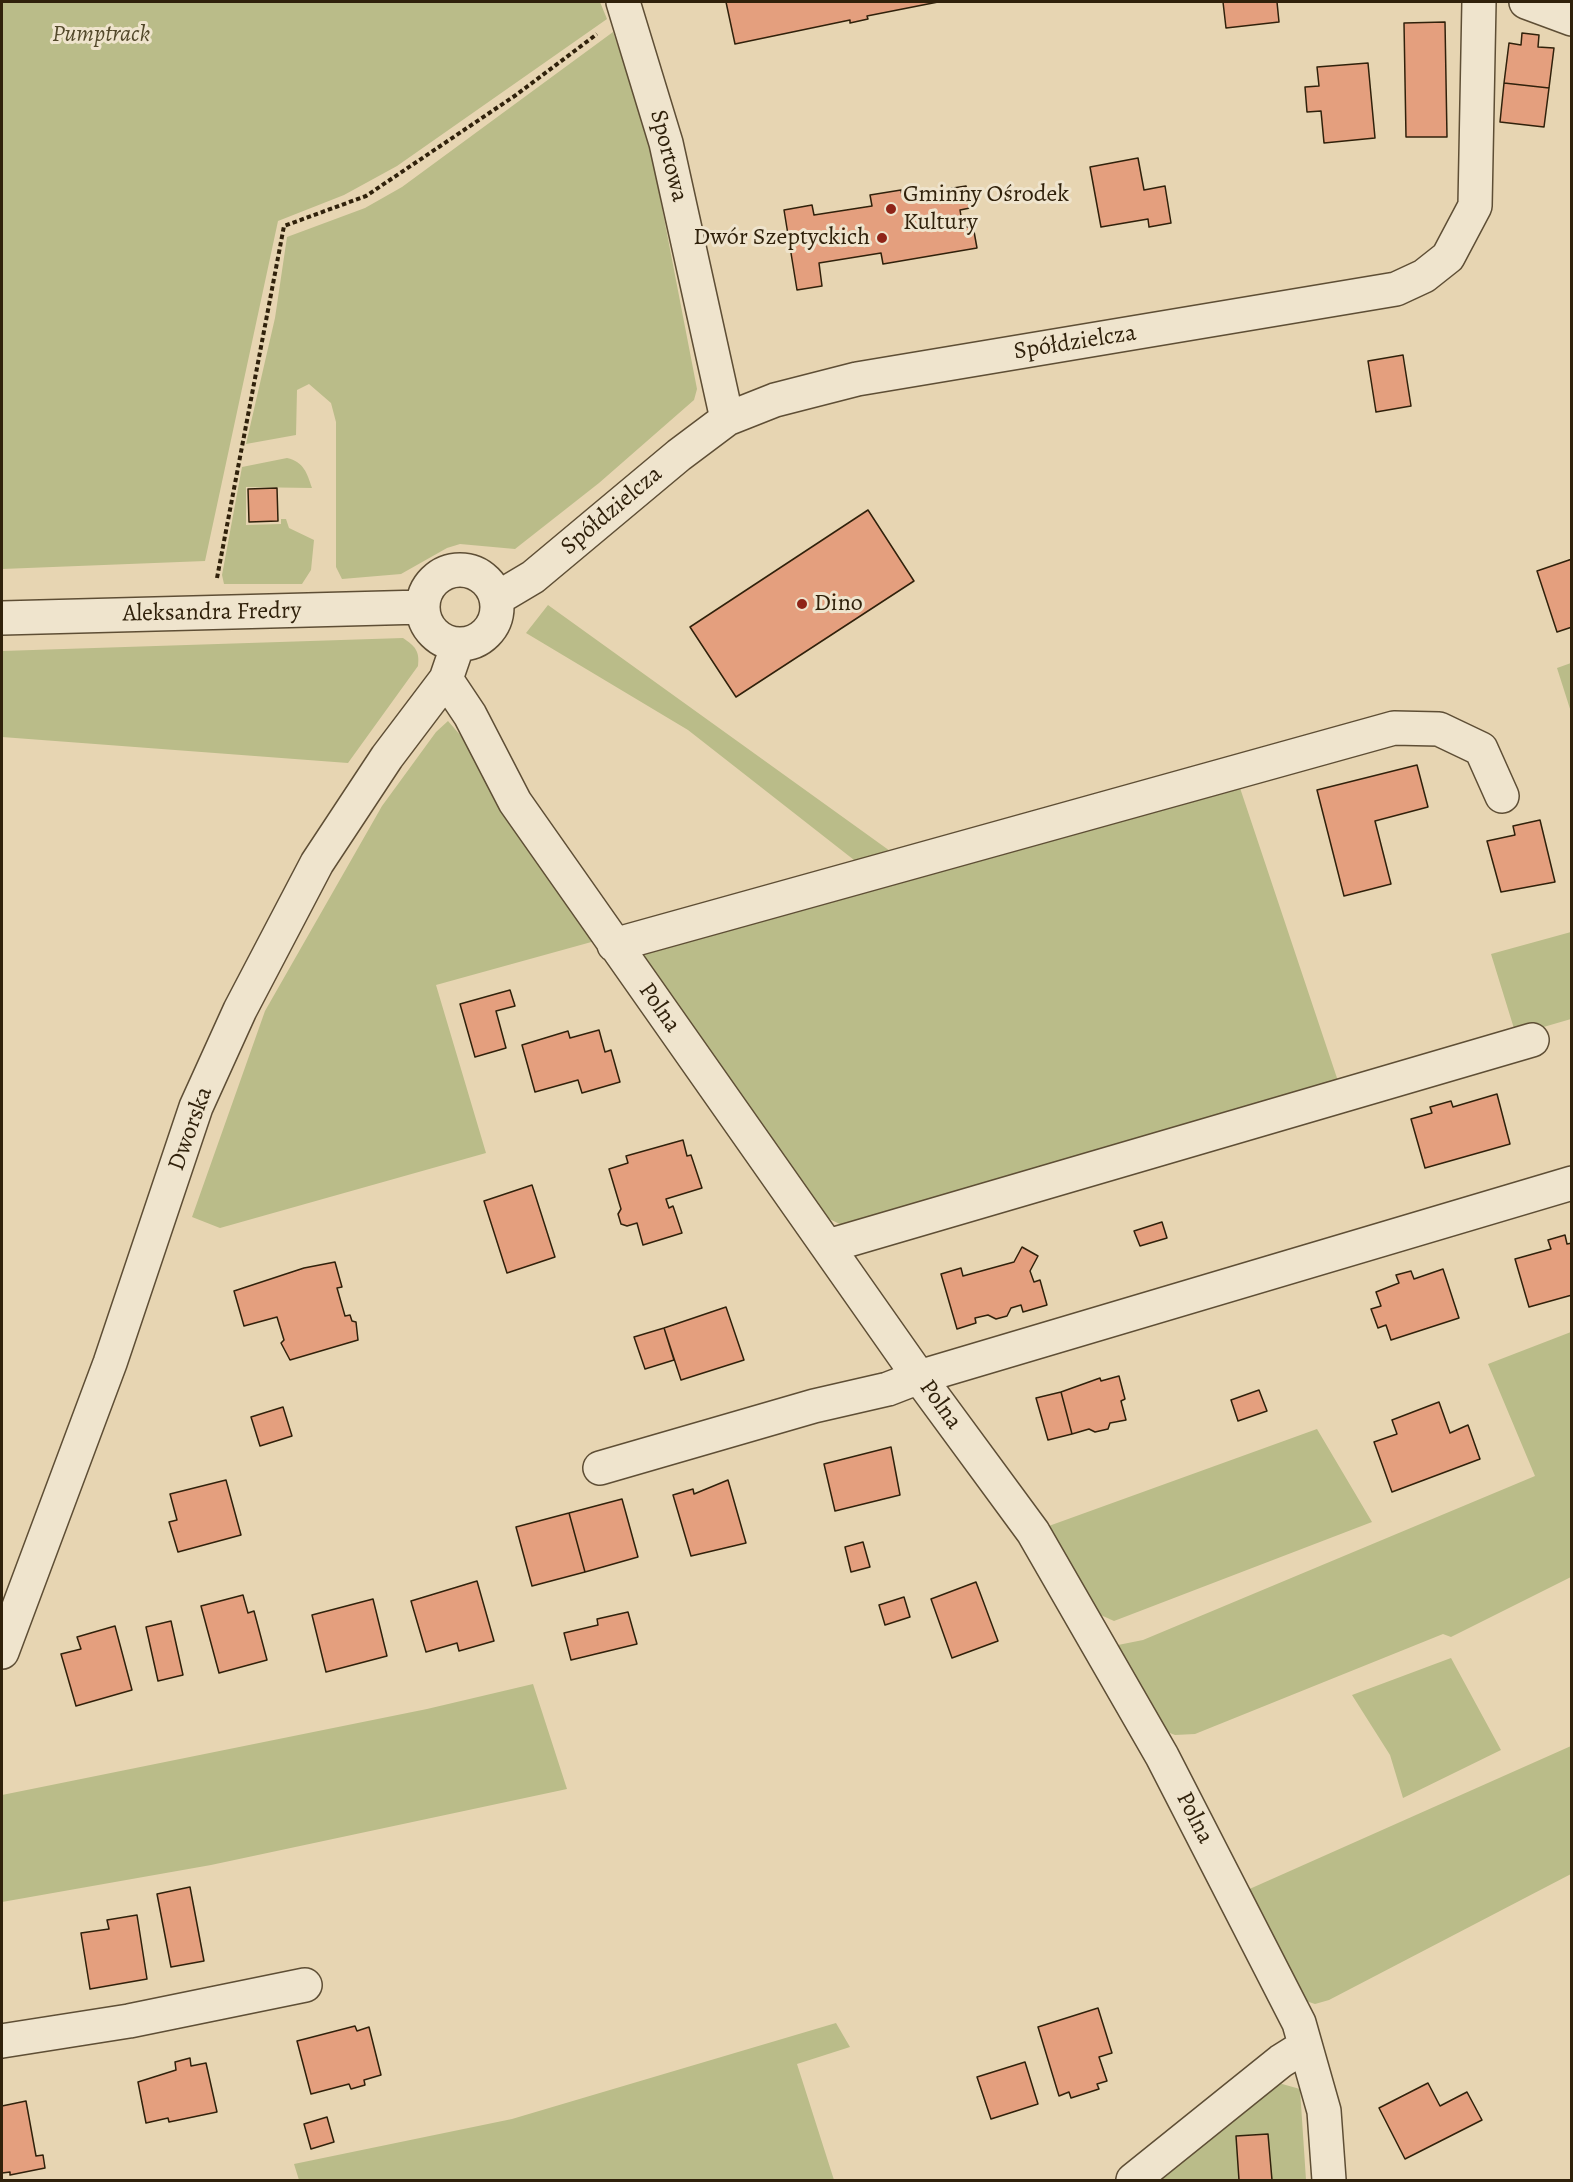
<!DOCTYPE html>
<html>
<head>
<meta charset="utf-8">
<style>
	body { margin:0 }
	#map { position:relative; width:1573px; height:2182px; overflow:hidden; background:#e7d5b2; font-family:Alegreya,serif }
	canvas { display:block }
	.frame { position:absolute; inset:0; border:3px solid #30210b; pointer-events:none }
</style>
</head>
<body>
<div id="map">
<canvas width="1573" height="2182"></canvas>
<div class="frame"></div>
</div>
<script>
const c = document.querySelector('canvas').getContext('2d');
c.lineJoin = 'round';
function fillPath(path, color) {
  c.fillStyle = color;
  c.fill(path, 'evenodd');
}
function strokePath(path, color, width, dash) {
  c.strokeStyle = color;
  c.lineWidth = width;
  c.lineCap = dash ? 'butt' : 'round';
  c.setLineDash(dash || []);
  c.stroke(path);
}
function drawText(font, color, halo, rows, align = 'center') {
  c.font = font + ' Alegreya,serif';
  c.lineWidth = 6;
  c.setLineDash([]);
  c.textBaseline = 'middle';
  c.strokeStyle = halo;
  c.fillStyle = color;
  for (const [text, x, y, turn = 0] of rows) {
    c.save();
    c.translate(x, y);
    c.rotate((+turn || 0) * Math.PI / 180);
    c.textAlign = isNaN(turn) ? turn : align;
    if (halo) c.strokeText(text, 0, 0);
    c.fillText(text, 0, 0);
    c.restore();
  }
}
fillPath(new Path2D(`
	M2 2H600L607 19 397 166 344 195 278 221 205 561 2 569Z
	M613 32 647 130 697 389 694 400 599 483 515 549 460 544 447 548 401 574 342 579 336 567V422L331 403 309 384 297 390 296 435 246 444 275 318 287 237 365 208 402 187Z
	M287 458C304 462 307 473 312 488L246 487V525L281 524V519H286L289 528 314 540 311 570 302 584H224L222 575 242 467Z
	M548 605 897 856 863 867 688 730 526 633Z
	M403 638C415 646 420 651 418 666L348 763 2 737V651Z
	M1571 663V712L1557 668Z
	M448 721 461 736 595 941 436 985 486 1153 220 1228 192 1217 265 1011 382 806 436 732Z
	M1239 785 1340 1087 846 1227 821 1215 637 951Z
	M1571 932V1019L1516 1035 1491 954Z
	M1571 1332V1577L1451 1637 1443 1634 1195 1734 1175 1735 1157 1728 1113 1646 1143 1640 1535 1476 1488 1364Z
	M1317 1429 1372 1522 1114 1621 1094 1612 1046 1527Z
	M1451 1658 1501 1750 1403 1798 1390 1755 1352 1695Z
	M533 1684 567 1789 211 1865 2 1902V1795L427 1709Z
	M1571 1746V1874L1329 2000 1315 2004 1297 1998 1245 1891Z
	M836 2023 850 2047 797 2064 834 2180H299L294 2164 512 2119Z
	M1275 2082 1300 2089 1306 2180H1154Z`), '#babc89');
const building = new Path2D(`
	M726 2H938L867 16 868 19 850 23V20L735 44Z
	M1223 2H1277L1279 22 1226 28Z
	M1445 22 1447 137H1406L1404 23Z
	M1522 33 1539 35 1538 47 1554 48 1549 88 1504 83 1509 43 1521 45Z
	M1368 63 1375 138 1324 143 1321 111 1307 112 1305 87 1319 86 1317 67Z
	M1504 83 1549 88 1544 127 1500 122Z
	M1138 158 1144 190 1165 186 1171 223 1149 227 1148 219 1101 227 1090 167Z
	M966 186 970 208 960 210 963 228 973 226 977 248 883 264 881 253 819 263 822 286 797 290 784 210 812 205 814 215 872 206 870 195 901 190 902 196Z
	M1403 355 1411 406 1376 412 1368 361Z
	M277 488 278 521 249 522 248 489Z
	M868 510 914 581 736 697 690 627Z
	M1572 559V627L1557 632 1537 571Z
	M1417 765 1428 807 1375 821 1391 884 1344 896 1317 790Z
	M1540 820 1555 882 1501 892 1487 841 1515 835 1513 826Z
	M510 990 515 1006 496 1011 506 1048 475 1057 460 1004Z
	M599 1030 605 1052 611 1050 620 1082 582 1093 578 1080 535 1092 522 1045 568 1031 570 1038Z
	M1497 1094 1510 1144 1425 1168 1411 1119 1432 1113 1430 1107 1451 1101 1453 1107Z
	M683 1140 687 1156 691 1155 702 1188 666 1199 669 1208 673 1206 682 1233 643 1245 637 1223 627 1226 621 1224 618 1214 621 1209 609 1169 628 1163 626 1156Z
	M532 1185 555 1257 507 1273 484 1201Z
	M1162 1222 1167 1238 1140 1246 1134 1231Z
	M1565 1235 1567 1244 1572 1243V1295L1529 1307 1515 1259 1551 1249 1548 1240Z
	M1022 1247 1038 1256 1030 1271 1034 1282 1040 1280 1047 1305 1023 1312 1021 1305 1011 1308 1007 1316 996 1319 988 1315 975 1318 976 1323 957 1329 941 1274 961 1268 963 1276 1014 1262Z
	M335 1262 342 1287 337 1288 345 1316 350 1315 352 1321 356 1322 358 1340 290 1360 281 1343 284 1340 277 1317 244 1326 234 1291 304 1268Z
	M1443 1269 1459 1318 1391 1340 1386 1325 1378 1328 1371 1309 1381 1306 1376 1292 1399 1283 1396 1275 1411 1271 1414 1279Z
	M726 1307 744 1360 681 1380 664 1328Z
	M664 1328 674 1360 645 1369 634 1337Z
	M1119 1376 1125 1399 1121 1401 1126 1420 1110 1423 1108 1429 1095 1432 1089 1429 1072 1434 1061 1392 1100 1378 1101 1381Z
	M1259 1390 1267 1411 1238 1421 1231 1400Z
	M1061 1392 1072 1434 1048 1440 1036 1398Z
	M1439 1402 1450 1433 1468 1425 1480 1459 1392 1492 1374 1442 1397 1434 1392 1420Z
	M283 1407 292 1436 260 1446 251 1417Z
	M891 1447 900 1495 835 1511 824 1464Z
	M226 1480 241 1535 178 1552 169 1522 177 1520 170 1494Z
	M728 1480 746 1543 691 1556 673 1495 693 1489 694 1494Z
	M622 1499 638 1557 585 1572 569 1513Z
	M569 1513 585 1572 532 1586 516 1527Z
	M863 1542 870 1567 851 1572 845 1547Z
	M477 1581 494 1641 459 1651 457 1643 426 1652 411 1601Z
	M976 1582 998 1641 952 1658 931 1599Z
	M243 1595 248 1613 254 1611 267 1660 219 1673 201 1606Z
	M904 1597 910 1617 885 1625 879 1605Z
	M373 1599 387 1656 326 1672 312 1615Z
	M628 1612 637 1644 571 1660 564 1633 598 1625 597 1619Z
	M171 1621 183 1675 158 1681 146 1627Z
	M115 1626 132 1690 76 1706 61 1654 81 1649 77 1637Z
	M190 1887 204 1961 171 1967 157 1894Z
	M137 1915 147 1979 90 1989 81 1933 109 1929 107 1920Z
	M1098 2008 1112 2053 1099 2057 1107 2081 1097 2084 1099 2089 1071 2098 1069 2092 1059 2096 1038 2027Z
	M355 2026 357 2031 369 2027 381 2075 364 2080 365 2085 351 2089 349 2084 311 2094 297 2041Z
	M190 2058 191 2066 206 2063 217 2112 169 2122 168 2118 146 2123 138 2082 176 2070 175 2062Z
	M1025 2062 1038 2104 991 2119 977 2077Z
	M1428 2083 1440 2106 1467 2092 1482 2120 1405 2159 1379 2108Z
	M26 2101 36 2156 43 2155 45 2168 10 2175V2172L2 2173V2106Z
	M327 2117 334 2142 311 2149 304 2124Z
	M1268 2134 1272 2180H1239L1236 2136Z`);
fillPath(building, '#e49f7e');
strokePath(building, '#30210b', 1.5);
const minor = new Path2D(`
	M623 2 666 143 727 419
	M1526 2 1572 19
	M423 607a37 37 0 1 1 74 0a37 37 0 1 1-74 0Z
	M496 599 533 577 679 455 727 419 775 400 857 379 1396 289 1424 276 1448 257 1475 206 1479 2
	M2 618 423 607
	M446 679 470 715 515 802 919 1377 1033 1532 1162 1756 1299 2023 1324 2111 1329 2180
	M614 945 1394 728 1439 729 1481 749 1502 796
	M828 1246 1532 1040
	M600 1468 814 1406 888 1389 919 1377 1572 1183
	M2 1652 110 1363 196 1107 240 1010 317 863 387 757 446 679 458 644
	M2 2041 129 2021 305 1985
	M1133 2180 1281 2061 1305 2046`);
strokePath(minor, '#5e4e35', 36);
strokePath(new Path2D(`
	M217 578 284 226 366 196 516 95 597 34`), '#30210b', 4, [4.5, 3]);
strokePath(minor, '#efe4cd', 33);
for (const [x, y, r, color] of [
	[891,209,6,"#8f2418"],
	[882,238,6,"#8f2418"],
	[802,604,6,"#8f2418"]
]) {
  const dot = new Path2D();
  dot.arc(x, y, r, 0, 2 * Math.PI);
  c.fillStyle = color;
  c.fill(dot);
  strokePath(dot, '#efe4cd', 2);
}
drawText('italic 24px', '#52482a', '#efe4cd', [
	["Pumptrack",101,35]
]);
drawText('24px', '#30210b', '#efe4cd', [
	["Sportowa",668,156,76],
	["Spółdzielcza",1075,343,-9],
	["Spółdzielcza",612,511,-40],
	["Aleksandra Fredry",212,613,-1],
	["Polna",659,1008,55],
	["Dworska",191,1129,-70],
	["Polna",940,1405,54],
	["Polna",1194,1818,63]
]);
drawText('24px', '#30210b', '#efe4cd', [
	["Gminny Ośrodek",903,195],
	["Kultury",903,223],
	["Dwór Szeptyckich",870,238,"right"],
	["Dino",814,604]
], 'left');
</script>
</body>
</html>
